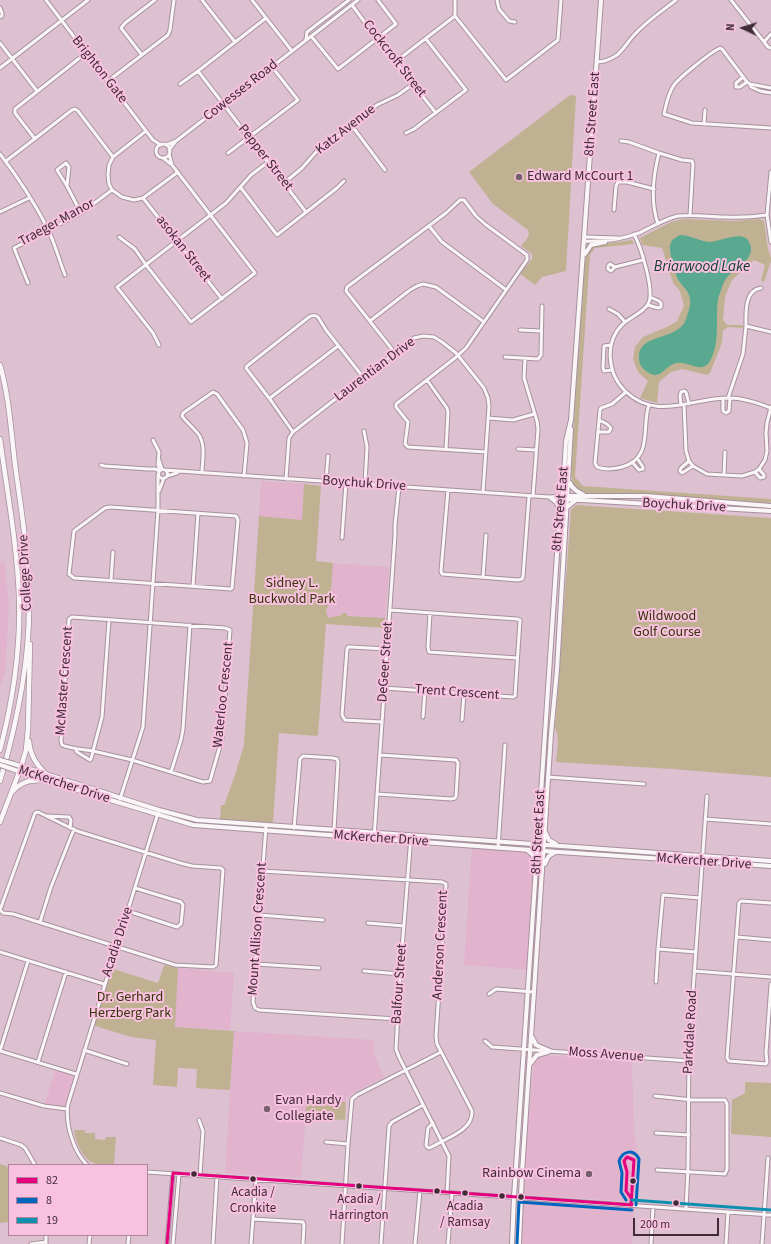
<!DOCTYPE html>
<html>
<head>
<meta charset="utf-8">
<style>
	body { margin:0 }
	#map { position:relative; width:771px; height:1244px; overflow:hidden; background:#ddc1d1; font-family:"Source Sans 3",sans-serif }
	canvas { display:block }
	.legend { position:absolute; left:8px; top:1164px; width:140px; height:72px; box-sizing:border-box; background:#f8c1df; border:1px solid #ae859c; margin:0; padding:5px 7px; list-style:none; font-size:12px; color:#402b37 }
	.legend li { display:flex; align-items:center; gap:8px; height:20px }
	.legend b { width:20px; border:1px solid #ae859c }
	.north { position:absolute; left:723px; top:8px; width:40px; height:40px; -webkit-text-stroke:3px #f8c1df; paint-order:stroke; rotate:274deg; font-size:11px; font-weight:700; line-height:16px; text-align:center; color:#402b37 }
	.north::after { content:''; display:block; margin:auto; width:14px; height:18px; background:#402b37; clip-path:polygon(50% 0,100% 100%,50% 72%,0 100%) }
	.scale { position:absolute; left:633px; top:1218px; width:86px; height:18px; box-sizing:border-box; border:2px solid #402b37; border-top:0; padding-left:5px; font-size:12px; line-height:14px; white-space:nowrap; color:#402b37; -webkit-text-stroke:3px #f8c1df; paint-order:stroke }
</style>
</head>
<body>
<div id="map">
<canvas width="771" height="1244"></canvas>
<ul class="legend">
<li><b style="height:5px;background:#e5007d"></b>82</li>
<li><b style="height:5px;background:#0065bd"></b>8</li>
<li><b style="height:5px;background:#0d90b0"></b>19</li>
</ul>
<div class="north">N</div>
<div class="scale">200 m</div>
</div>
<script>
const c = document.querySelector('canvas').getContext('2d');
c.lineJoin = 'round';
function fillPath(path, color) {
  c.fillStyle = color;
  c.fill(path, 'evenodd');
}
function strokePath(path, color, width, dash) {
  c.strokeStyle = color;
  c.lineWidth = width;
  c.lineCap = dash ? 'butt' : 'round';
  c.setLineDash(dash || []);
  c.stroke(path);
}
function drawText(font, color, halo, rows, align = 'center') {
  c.font = font + ' "Source Sans 3",sans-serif';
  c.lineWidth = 4;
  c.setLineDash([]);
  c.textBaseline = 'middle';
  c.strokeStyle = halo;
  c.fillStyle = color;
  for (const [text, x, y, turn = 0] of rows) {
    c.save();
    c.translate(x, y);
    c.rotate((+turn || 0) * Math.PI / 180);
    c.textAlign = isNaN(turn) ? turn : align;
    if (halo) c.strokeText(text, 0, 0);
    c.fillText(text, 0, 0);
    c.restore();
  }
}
fillPath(new Path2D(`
	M261 481 304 484 302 520 259 516Z
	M4 560 9 606 5 675 0 686V563Z
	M333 563 389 567 385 618 341 615 328 618 326 610 330 603Z
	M472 846 527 850 537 864 530 970 464 965Z
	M178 968 234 973 230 1030 174 1027Z
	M234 1031 374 1040V1054L384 1077 351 1094 346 1098V1102L307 1099 301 1178 225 1173Z
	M544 1055 632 1062 634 1135 637 1148 634 1202 521 1194 534 1062 536 1058Z
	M56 1068 76 1074 67 1109 44 1106Z
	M521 1197 635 1206 632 1244H519Z`), '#e1b3cd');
fillPath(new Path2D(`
	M570 95 576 96 566 271 542 277 535 285 520 274 532 259V254L521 246C525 241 531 236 528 230L493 204 469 172Z
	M684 219 733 221 760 219 764 221 768 249 771 258V261L764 282 761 281 765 265 754 260 732 280 725 297 723 320 727 325H743V328L728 327 723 331 722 342 718 353 710 373 707 375 682 369 671 372 659 382 657 403 640 398 648 381 638 372 633 359 635 347 643 337 669 326 677 321 684 306 680 291 673 283 662 248 642 245 640 238 671 222Z
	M632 240 634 244 595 248 590 255 575 477 583 486 771 499V502L770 503 642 495 587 493 575 488 572 481 571 470 582 284 586 257 588 249 595 245Z
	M304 484 321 486 316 561 333 563 330 603 326 610 328 618 342 615V613H347V616L385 618V628L326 624 318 735 316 736 279 733 273 823 220 819 221 805H224L225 803 235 775 244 745 259 516 302 520Z
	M576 505 771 518V777L672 769 556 762C557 752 560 738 555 728L571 510Z
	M164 965 178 968 175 1027 234 1031 230 1090 196 1088 197 1069 178 1068 177 1087 153 1085 156 1040 131 1037 92 1025 110 968 158 983Z
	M745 1082 771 1083V1137L731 1134 732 1100 745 1093Z
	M307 1099 346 1102 345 1120 305 1118Z
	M74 1130H85V1133H95V1139L105 1140 106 1137H116L114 1165C109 1165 103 1165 98 1164 83 1162 76 1143 74 1130Z
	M0 1164 7 1166 9 1171V1222L0 1223Z`), '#c0b193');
fillPath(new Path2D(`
	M680 235C690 235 699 241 709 242 721 242 745 228 750 244 752 249 751 254 748 258 738 270 728 271 722 287 721 291 719 295 718 299 715 319 721 341 710 361 702 375 689 361 677 363 665 364 661 383 646 371 642 368 639 364 639 358 638 331 681 343 687 316 689 310 691 304 690 298 688 290 683 287 679 281 676 277 670 254 670 249 669 246 671 243 672 240Z`), '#59a991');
const minor = new Path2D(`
	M46 0 146 131 153 140 161 145
	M202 0 235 42
	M252 0 292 51
	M497 0 499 9 509 21 515 22
	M731 0 768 47 771 48
	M352 5 377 39 436 113
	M0 8 2 13V16L0 17
	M455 16 506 80 558 40 561 0
	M266 18 198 71 306 212
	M311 36 338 69 396 24 378 0
	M306 39 307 32 349 0
	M764 42 771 34
	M0 43 37 91
	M142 55 121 28 125 23 155 0
	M395 62 455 16V0
	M597 62C605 62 611 59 617 55 624 49 629 40 635 34 647 21 662 11 676 0
	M0 68 88 0
	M743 77 736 83V87H740L747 82
	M108 81 168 35 170 30 174 0
	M180 84 198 71
	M750 84 771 88
	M771 93 760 91 751 87 750 84 747 82 722 49 720 48C711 52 680 77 674 85 668 93 666 105 664 114L692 123 771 128
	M704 124 705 110
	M352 126 385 170
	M146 131 113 157 109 165 108 175 109 184 112 190 122 197 134 200 143 198 178 172
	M406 133 414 129 466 90 426 39
	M35 139 15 113V109L86 53
	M621 141 629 142 659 153
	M156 151a7 7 0 1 1 14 0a7 7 0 1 1-14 0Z
	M166 145 176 141
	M169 150 176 141 358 0
	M228 153 298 100 272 67
	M0 154C17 176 35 204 48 229 55 244 59 260 65 275
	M169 154 172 165
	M6 161 72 110 75 109 78 111 113 157
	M771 172 767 215 771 242
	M284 183 302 168 317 151 352 126 377 105 398 95 413 84
	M67 186 57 170 66 163 69 167 67 186 81 213
	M241 188 277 235 337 188 344 181
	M143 198 222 299
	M614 210 616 186 618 182H627L654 189
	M0 212 29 198
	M658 224C650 201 653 176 659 153L682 160 692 161 693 164 690 215
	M429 226 442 242 505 289
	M634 234C641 247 654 289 649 302 645 312 632 316 624 323 604 341 607 373 625 391 657 422 693 397 730 398 744 398 758 403 771 408
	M119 237 135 249 146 265 191 322 255 273 172 165 163 158
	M585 237 618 238
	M584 241C604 242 620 240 639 233 652 227 664 219 678 216 694 214 709 217 724 217 739 218 753 217 767 215
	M615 267 611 271 608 269V266L610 264 615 267 643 260
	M28 283 14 248 81 213 112 190
	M648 305 658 308 661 307V303L659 301 650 297
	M609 309 618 314 625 322
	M370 321 410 290 417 286 423 284 436 287 484 322
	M746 326C746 314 744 290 761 288
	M520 330 541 331
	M159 345 153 333 117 287 226 203 251 175 268 162
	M611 345 604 346 603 368 604 371 612 370
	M395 353 346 291 347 287 446 213 460 200H464L476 216 485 224 527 255V260L466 348 455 358 396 404V407L408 422 405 444 408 447 486 452
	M505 357 538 359 541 355 542 306
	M525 359 524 378 537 421 538 429 533 496
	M427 380 447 408 448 412 446 449
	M626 392 612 404 601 408 600 410 595 463 597 467C604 470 615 469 622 467 654 458 641 426 649 405
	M270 398 338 346
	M723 398V411L726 413 729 411 730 398
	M728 398 743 354 746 326 771 332
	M681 405 680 396 681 392 684 391 686 392 689 404
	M684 405 686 451 689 461 693 466 707 474 742 476 755 472 759 469 765 460 767 451 766 433 767 423 771 407
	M488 418 513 420 534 414
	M364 431 367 447 365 484
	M293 432 272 402 246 368 247 366 309 317C312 315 315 315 318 317L326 330 363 377
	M598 432H609L611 428 607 424 599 420
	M153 440 159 452 158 465 160 470
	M518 449 536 450
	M159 460 162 469
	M689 461 681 468 680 471 682 473 693 466
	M632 462 639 470 643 469V467L637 458
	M101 465 104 466 148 469H155L160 471
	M158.5 474a4.5 4.5 0 1 1 9 0a4.5 4.5 0 1 1-9 0Z
	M165 470 549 497 552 499H562
	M755 472 760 478 764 477V475L759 469
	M202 473C202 461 206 446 199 435 194 428 187 423 182 416L183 413 213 392 217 394 243 430 247 443 244 476
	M724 475 725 452
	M167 476 177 473 179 471
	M286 479 289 438 293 432 414 338 423 336 434 337 442 342 456 353 484 388 488 398 489 406 483 492
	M326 481 328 456
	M448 490 441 571 442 574 518 580 522 579 523 577 529 496
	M159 491 164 478
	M549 497 563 496
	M110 507 236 516 238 520 232 588 231 589 74 578 69 574 74 531 105 508Z
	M342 538 346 483
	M483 577 486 535
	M111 580 113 552
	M193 586 198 513
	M430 613 428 647 429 652 517 658
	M384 688 513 697 515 696 520 620 517 619 390 610
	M423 717 425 691
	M462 720 464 694
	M382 722 345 720 342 715 347 649 348 647H351L387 649
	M75 748 77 752 90 760 91 759 93 751C83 749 71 749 62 745L61 741 69 619 72 617 225 628 230 630 222 739 210 781 203 782 132 760 93 751 102 717 109 620
	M171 772 181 740 183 729 190 625
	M548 777 644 784
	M377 794 451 799 455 798 456 796 458 763 456 760 380 755
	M120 799 143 727 158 510V475
	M47 816 69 817 71 820 70 828
	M705 819 771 824
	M266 826 254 987 253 1002 255 1008 259 1010 397 1019
	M294 828 300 759 303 756 333 758 337 759 338 762 334 830
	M411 836 400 974 396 1049 399 1057 449 1156 447 1193
	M374 838 395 535V525L399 487
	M498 848 505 745
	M262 871 442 882 446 884 436 1036 437 1044 472 1111C473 1127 455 1135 443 1141 439 1143 434 1146 429 1148L427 1147 426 1145 428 1128 433 1123
	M771 903 741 901 739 903 727 1058 729 1061 766 1064 767 1062 766 1053 771 984
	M0 910 35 813 38 812 77 831 180 863 192 866 221 868 223 870 216 965 213 967 175 965 13 914 3 913 0 910
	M128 911 177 927 181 924 183 905 181 902 135 888
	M259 915 323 920
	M40 922 51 887 74 829
	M368 923 404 926
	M737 937 771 940
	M0 952 104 984
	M696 952 658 949 663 895 700 898
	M256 964 319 968
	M364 971 400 974
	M694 971 771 977
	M656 982 658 949
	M489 994 496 989 534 992
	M485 1041 492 1047 689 1061
	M84 1050 127 1064
	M0 1051 28 961
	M0 1051 76 1074
	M38 1062 66 972
	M0 1093 44 1106 67 1109
	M655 1096 693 1100H725L727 1104V1169L725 1174 657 1170
	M199 1120 203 1131 200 1175
	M656 1133 689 1135
	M0 1138 21 1145 25 1148 35 1165
	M326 1142 348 1144
	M87 1165C73 1151 65 1123 68 1104L158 813
	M147 1172 771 1215
	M686 1209 688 1168 689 1047 707 796
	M253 1219 303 1222 304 1225 303 1244
	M31 1244 46 1242
	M46 1244V1235
	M89 1244 90 1235
	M128 1244 129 1235
	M167 1244 173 1173
	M173 1244 179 1174
	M213 1244 217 1176
	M251 1244 256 1179
	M342 1244 348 1144 352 1099 357 1095 441 1052
	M381 1244 389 1126 392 1122 423 1105
	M415 1244 420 1191
	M448 1244 452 1193
	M651 1244 653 1207
	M726 1244 728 1212
	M762 1244 768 1158`);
const major = new Path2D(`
	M585 254 591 245 605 242
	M570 483C572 489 578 492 584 495
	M566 496H646L771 506
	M552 499 556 502 560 509
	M564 499 771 511
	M566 508 576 500
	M14 764 159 810 197 820 771 861
	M12 769 44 780 193 825 544 851 771 866
	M545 832 549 840 556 844
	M527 850 532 854 536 862
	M545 864C547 859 548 855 554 853
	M532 1037 536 1045 550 1051
	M530 1064 537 1055 548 1052
	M512 1244 514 1197 560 509 563 492 566 441 571 420 601 0
	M519 1244 522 1173 551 734 557 670 571 429`);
const highway = new Path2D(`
	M0 365C9 396 11 431 15 464 21 509 29 556 29 602 30 663 17 723 0 781
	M0 439C7 491 17 544 19 596 21 648 13 700 0 750
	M29 741C30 755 36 764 46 774
	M12 792C22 781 30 780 44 780
	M0 822 21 767 26 750 28 729 30 644`);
strokePath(minor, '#a7919d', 5);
strokePath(major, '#a7919d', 6);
strokePath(highway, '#a7919d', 6);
strokePath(minor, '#faf6f8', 3);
strokePath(major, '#faf6f8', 4);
strokePath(highway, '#faf6f8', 4.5);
const majorBridge = new Path2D(`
	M0 760 14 764
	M0 765 12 769`);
strokePath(majorBridge, '#a7919d', 6, []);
strokePath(majorBridge, '#faf6f8', 4);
strokePath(new Path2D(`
	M631 1198 626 1191 627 1172 624 1161 627 1157 634 1160 631 1205
	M167 1244 173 1173 632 1205`), '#e5007d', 3);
strokePath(new Path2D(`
	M626 1200 621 1192 622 1173 619 1161C623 1150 634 1149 639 1159L636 1205
	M517 1244 519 1202 632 1210`), '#0065bd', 3);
strokePath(new Path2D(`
	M632 1200 771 1210`), '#0d90b0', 3);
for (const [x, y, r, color] of [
	[519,177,4,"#77606d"],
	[267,1109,4,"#77606d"],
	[194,1174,3.5,"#402b37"],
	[589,1174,4,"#77606d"],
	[253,1179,3.5,"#402b37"],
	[633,1181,3.5,"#402b37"],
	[359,1186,3.5,"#402b37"],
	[437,1191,3.5,"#402b37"],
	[465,1193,3.5,"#402b37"],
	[502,1196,3.5,"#402b37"],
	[521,1197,3.5,"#402b37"],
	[676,1203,3.5,"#402b37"]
]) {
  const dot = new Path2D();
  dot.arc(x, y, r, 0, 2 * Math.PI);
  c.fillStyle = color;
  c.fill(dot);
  strokePath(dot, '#f8c1df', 1.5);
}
drawText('13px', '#402b37', '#f8c1df', [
	["Acadia /",253,1193],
	["Cronkite",253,1209],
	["Acadia /",359,1200],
	["Harrington",359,1216],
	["Acadia",465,1207],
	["/ Ramsay",465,1223]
]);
drawText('14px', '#402b37', '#f8c1df', [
	["Cockcroft Street",394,59,52],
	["Brighton Gate",99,70,52],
	["Cowesses Road",241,91,-38],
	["8th Street East",593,114,-86],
	["Katz Avenue",346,130,-38],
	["Pepper Street",265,158,52],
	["Traeger Manor",57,223,-29],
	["asokan Street",183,249,52],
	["Laurentian Drive",375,370,-37],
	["Boychuk Drive",364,484,4],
	["Boychuk Drive",684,506,3],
	["8th Street East",561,509,-85],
	["College Drive",26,573,-93],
	["DeGeer Street",386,662,-86],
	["McMaster Crescent",65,681,-86],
	["Trent Crescent",457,693,4],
	["Waterloo Crescent",224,695,-84],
	["McKercher Drive",64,785,18],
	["8th Street East",539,832,-87],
	["McKercher Drive",381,839,4],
	["McKercher Drive",704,862,4],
	["Mount Allison Crescent",258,929,-86],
	["Acadia Drive",118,942,-72],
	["Anderson Crescent",441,945,-87],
	["Balfour Street",400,984,-86],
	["Parkdale Road",691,1032,-87],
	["Moss Avenue",606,1055,4]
]);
drawText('14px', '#402b37', '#f8c1df', [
	["Edward McCourt 1",527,177],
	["Evan Hardy",275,1101],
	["Collegiate",275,1117],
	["Rainbow Cinema",581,1174,"right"]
], 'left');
drawText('14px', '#383407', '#f8c1df', [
	["Sidney L.",292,584],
	["Buckwold Park",292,600],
	["Wildwood",667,617],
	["Golf Course",667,633],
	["Dr. Gerhard",130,998],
	["Herzberg Park",130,1014]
]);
drawText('italic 15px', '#093c2a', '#f8c1df', [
	["Briarwood Lake",702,268]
]);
</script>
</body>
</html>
